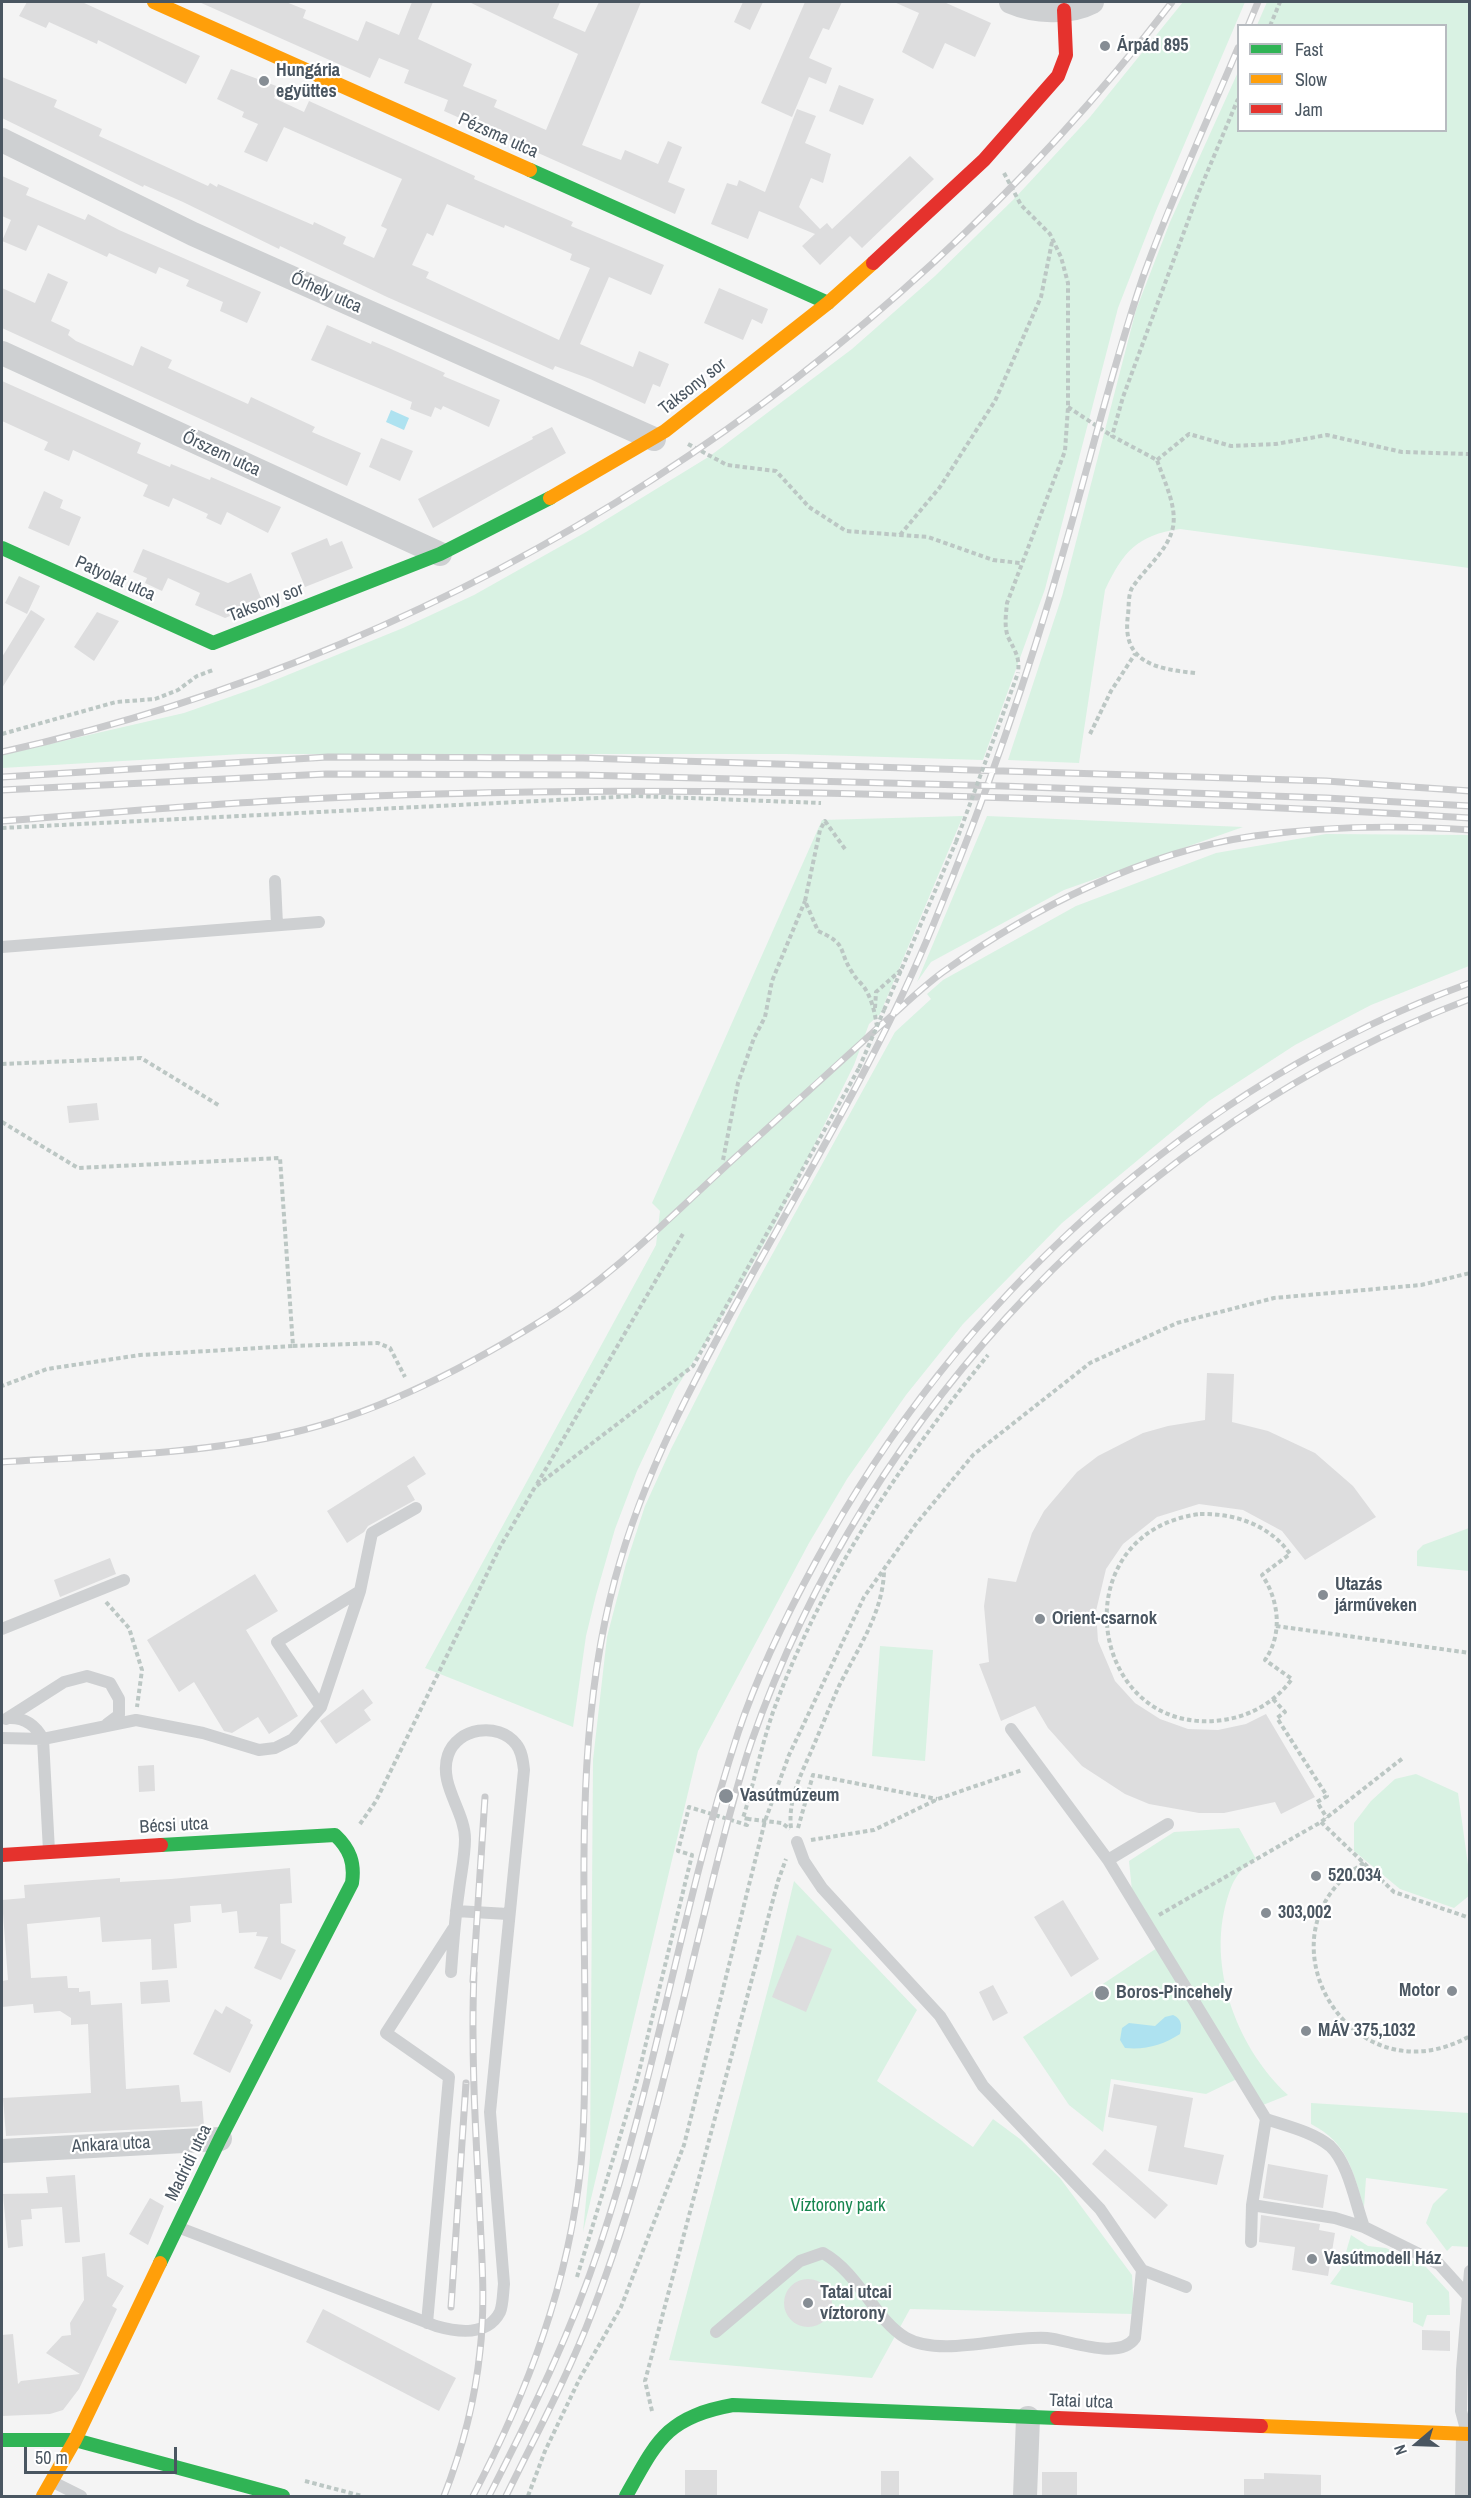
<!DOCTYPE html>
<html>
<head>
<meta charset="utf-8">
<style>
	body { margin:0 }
	#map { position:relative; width:1471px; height:2498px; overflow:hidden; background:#f4f4f4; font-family:"Archivo Narrow",sans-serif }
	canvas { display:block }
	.frame { position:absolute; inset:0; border:3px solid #4a5661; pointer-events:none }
	.legend { position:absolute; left:1237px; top:24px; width:210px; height:108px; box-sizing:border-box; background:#fff; border:2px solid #b7bbc0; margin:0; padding:8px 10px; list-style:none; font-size:18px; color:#4a5661 }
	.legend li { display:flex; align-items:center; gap:12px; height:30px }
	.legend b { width:30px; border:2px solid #b7bbc0 }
	.north { position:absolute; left:1387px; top:2414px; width:60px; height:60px; -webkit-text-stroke:4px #fff; paint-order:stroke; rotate:251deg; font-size:16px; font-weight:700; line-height:24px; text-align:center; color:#4a5661 }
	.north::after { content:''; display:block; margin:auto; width:21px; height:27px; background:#4a5661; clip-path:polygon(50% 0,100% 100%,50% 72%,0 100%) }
	.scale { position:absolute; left:24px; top:2447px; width:153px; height:27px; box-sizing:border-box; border:3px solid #4a5661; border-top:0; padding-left:8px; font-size:18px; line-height:21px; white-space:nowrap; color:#4a5661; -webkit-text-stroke:4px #fff; paint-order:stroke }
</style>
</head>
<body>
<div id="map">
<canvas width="1471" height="2498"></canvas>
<div class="frame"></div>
<ul class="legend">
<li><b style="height:8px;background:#30b455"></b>Fast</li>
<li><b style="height:8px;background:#ff9f0a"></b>Slow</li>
<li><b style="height:8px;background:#e5322d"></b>Jam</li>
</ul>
<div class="north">N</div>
<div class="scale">50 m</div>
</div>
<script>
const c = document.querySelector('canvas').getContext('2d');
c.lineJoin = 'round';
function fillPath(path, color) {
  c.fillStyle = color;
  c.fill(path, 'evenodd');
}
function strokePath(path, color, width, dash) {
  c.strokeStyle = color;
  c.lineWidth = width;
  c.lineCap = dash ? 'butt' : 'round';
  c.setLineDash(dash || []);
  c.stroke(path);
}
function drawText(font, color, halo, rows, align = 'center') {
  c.font = font + ' "Archivo Narrow",sans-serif';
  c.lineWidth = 4.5;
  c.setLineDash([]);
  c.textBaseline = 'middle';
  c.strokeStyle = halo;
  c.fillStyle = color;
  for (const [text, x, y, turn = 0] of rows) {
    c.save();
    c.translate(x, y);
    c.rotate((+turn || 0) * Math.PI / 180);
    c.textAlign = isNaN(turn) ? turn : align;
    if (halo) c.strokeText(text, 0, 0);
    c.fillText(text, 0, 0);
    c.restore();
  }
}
fillPath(new Path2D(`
	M1183 2H1245L1155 213 1118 308 1045 589 983 760 786 754H243L2 768V755L184 713 258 687 403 628 474 595 586 532 710 456 852 349 935 276 1014 199 1090 117Z
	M1267 2H1469V568L1180 529C1137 535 1123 552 1105 590L1079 763 1008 760 1062 596 1136 310 1170 222 1238 72V130H1446V26L1257 25Z
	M963 816 880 1014 869 1024 854 1065 773 1228 726 1310 675 1390 637 1471 615 1529 596 1595 586 1636 573 1727 425 1668 656 1245 660 1211 652 1203 822 820Z
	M987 816 1243 827 1064 890 931 962 917 982Z
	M1326 834 1469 835V966L1371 1005 1295 1045 1209 1101 1062 1223 963 1324 906 1395 847 1479 809 1543 698 1751 583 2232 590 2158 593 1760 607 1637 626 1564 645 1506 671 1449 741 1311 895 1032 931 999 927 994 943 980 1076 906 1216 853Z
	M1469 1528V1571L1417 1566V1551L1423 1545Z
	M880 1646 933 1650 925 1761 872 1756Z
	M1416 1774 1458 1793 1469 1872 1470 1895 1454 1908 1400 1889 1354 1851V1823L1371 1801 1395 1779Z
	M1239 1828 1256 1859C1236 1871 1231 1884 1225 1907 1209 1973 1239 2050 1288 2095L1263 2105 1132 1891 1129 1861 1174 1832Z
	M794 1881 917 2010 877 2081 973 2147 993 2119 1020 2139 1060 2178 1132 2275 1134 2314 910 2309 872 2378 669 2360 773 1970Z
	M1160 1946 1237 2079 1206 2094 1111 2079 1103 2132 1069 2105 1023 2037Z
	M1311 2103 1469 2113V2247L1452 2246 1447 2251 1426 2223 1433 2204 1448 2189 1366 2178 1364 2207C1352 2170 1348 2143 1311 2124Z
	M1351 2235 1368 2246 1386 2248 1426 2267 1449 2292 1450 2315H1427L1423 2327 1413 2322V2303L1330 2284 1341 2269Z`), '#d9f2e3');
fillPath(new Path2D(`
	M391 410 409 418 404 430 386 422Z
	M1173 2015C1182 2019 1182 2025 1180 2034 1163 2045 1146 2050 1125 2048L1120 2040 1122 2028 1129 2023 1155 2026 1165 2017Z`), '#aee2f0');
fillPath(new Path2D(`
	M27 2H82L200 56 186 84 98 40 97 44 49 22 46 28 19 16Z
	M199 2H286L306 10 303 18 358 41 366 21 399 35 412 2H433L418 39 472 64 463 86 497 100 494 107 546 130 578 54 469 2H560L553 18 585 32 599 2H641L582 145 621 160 625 150 658 164 668 141 682 147 668 182 685 189 675 214 444 111 448 100 404 83 409 70 379 58 370 78Z
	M743 2H763L750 30 734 22Z
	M805 2H842L829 30 823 28 809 58 832 68 826 84 809 77 792 117 761 103Z
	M894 2H944L991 23 975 57 945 43 933 69 902 52 919 13Z
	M231 69 279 87 274 98 304 112 309 101 475 176 474 179 573 222 571 226 664 265 651 295 609 277 580 344 633 367 639 351 669 364 660 387 653 384 645 404 590 379 555 366 553 370 387 297 280 246 279 249 183 202 144 185 143 187 2 118V77L57 100 54 107 102 129 99 136 208 186 210 183 217 187 218 184 313 225 314 222 346 237 343 244 374 258 387 229 381 226 402 179 284 127 267 162 244 152 258 124 242 117 244 112 217 99ZM447 204 504 228 505 225 572 254 570 260 590 268 559 340 426 278 429 272 412 265 427 233 433 236Z
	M839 85 874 99 863 125 829 111Z
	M797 109 816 116 805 143 831 154 823 183 811 178 799 207 820 229 827 223 832 229 910 156 934 179 862 248 850 236 820 265 802 246 815 234 759 211 748 239 711 224 727 183 737 186 739 180 765 192Z
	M2 176 29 188 26 195 85 220 88 214 119 230 261 292 247 323 220 311 223 302 186 286 189 280 159 267 156 274 109 253 107 257 38 225 26 251 2 241 11 220 2 216Z
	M48 273 68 282 51 321 70 330 68 335 76 341 133 366 141 346 172 360 168 368 248 404 251 397 315 427 312 432 361 453 347 486 2 328V288L35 303Z
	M719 288 768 309 762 324 752 319 743 340 704 323Z
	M327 325 371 344 372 341 391 349 445 373 443 376 500 400 489 427 443 406 441 410 435 407 431 417 410 409 412 402 311 360Z
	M2 381 141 443 137 453 170 467 171 464 210 480 211 477 281 507 268 533 227 512 221 525 206 518 208 514 173 498 169 507 143 496 148 485 73 450 69 461 44 450 48 442 2 421Z
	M552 427 566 453 433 528 418 499 533 439 532 437Z
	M381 438 413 451 400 481 369 467Z
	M44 491 63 500 60 508 81 517 69 546 28 528Z
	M327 538 330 546 342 541 353 568 305 587 291 553Z
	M143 549 228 583 251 573 263 603 225 618 195 605 200 593 168 578 162 591 145 583 147 578 133 572Z
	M19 576 40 586 27 614 5 603Z
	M31 610 45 619 2 688V657Z
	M97 612 119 621 94 661 74 647Z
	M97 1103 99 1120 69 1123 67 1106Z
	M1207 1373 1234 1374 1232 1422 1268 1431 1315 1453 1353 1486 1376 1517 1305 1560 1282 1531 1243 1510 1199 1504 1157 1517 1123 1544 1106 1569 1096 1611 1098 1641 1115 1681 1135 1703 1160 1719 1188 1729 1218 1730 1246 1724 1266 1714 1315 1797 1281 1814 1275 1802 1224 1813H1199L1149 1804 1125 1794 1082 1766 1048 1728 1035 1706 1001 1721 979 1664 989 1662 984 1606 988 1578 1016 1582 1032 1533 1044 1511 1077 1472 1098 1456 1143 1433 1168 1426 1205 1420Z
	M414 1456 426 1474 407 1486 415 1500 368 1526 364 1532 347 1543 327 1511Z
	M110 1558 116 1574 60 1597 54 1580Z
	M255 1574 278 1611 246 1630 298 1716 269 1734 258 1717 232 1733 224 1731 194 1682 179 1692 147 1640Z
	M363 1689 373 1703 364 1710 371 1720 336 1744 320 1721Z
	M154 1765 155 1791 139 1792 138 1766Z
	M290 1868 292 1903 280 1904 281 1943 296 1950 281 1980 254 1968 268 1937 256 1936 257 1932 239 1933 237 1911 222 1913 221 1904 190 1906 191 1922 174 1924 177 1968 152 1970 151 1939 102 1942 100 1917 27 1924 31 1978 67 1976 68 1988H79V1992L90 1991 91 2005 122 2003 126 2089 179 2085 181 2102 202 2101 204 2126 6 2136 3 2098 91 2093 88 2024 71 2025V2018L60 2011 34 2013 33 2004 2 2007V1981L8 1980 2 1900 25 1898 24 1885 120 1878V1882L171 1879Z
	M1063 1900 1099 1959 1071 1977 1034 1917Z
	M797 1935 832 1949 806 2012 772 1997Z
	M168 1980 170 2002 141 2004 140 1982Z
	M993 1985 1008 2013 993 2021 979 1992Z
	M226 2006 251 2020 250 2023 253 2025 230 2073 193 2054 215 2009 222 2014Z
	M1114 2084 1193 2098 1184 2147 1224 2155 1217 2185 1148 2171 1157 2126 1108 2117Z
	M1105 2149 1168 2205 1155 2219 1092 2164Z
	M1268 2164 1328 2175 1323 2208 1263 2198Z
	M75 2175 80 2242 65 2243 62 2207 31 2209 32 2219 21 2220 23 2246 8 2248 3 2194 48 2193 46 2177Z
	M150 2198 164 2206 148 2245 129 2234Z
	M1261 2215 1320 2224 1319 2230 1335 2233 1328 2276 1292 2270 1295 2247 1259 2242Z
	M105 2253 107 2276 124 2286 112 2306 117 2309 79 2389 63 2410 50 2414 2 2416V2335L13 2334 18 2384 21 2381 80 2374 46 2353 62 2336 71 2335 70 2323 84 2300 82 2257Z
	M784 2303a24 24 0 1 1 48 0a24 24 0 1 1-48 0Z
	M323 2309 456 2378 439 2411 306 2342Z
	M1422 2330 1450 2331V2351L1422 2350Z
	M685 2470H717V2496H685Z
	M881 2471H899V2496H881Z
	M1042 2472H1077V2496H1042Z
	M1264 2473 1321 2475V2496H1244V2479H1264Z`), '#ddddde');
strokePath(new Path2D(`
	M1270 26 1280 2
	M1004 173 1021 205 1050 234 1061 257 1068 283V407L1065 451 1007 603C1006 614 1004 626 1008 637 1015 651 1020 657 1018 673
	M1068 407 1112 436
	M688 444 727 465 776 471 809 507 846 531 928 537 993 560 1020 563
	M1157 460 1189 434 1231 446 1276 444 1327 435 1402 452 1470 454
	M900 535 940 487 995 401 1041 297 1052 242
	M1195 673C1157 669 1121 663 1128 615 1129 607 1128 595 1132 588 1145 568 1168 551 1173 527 1177 506 1164 481 1157 460L1112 436 1123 397 1198 194 1238 99
	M2 734 116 702 155 699 178 690 197 676 213 670
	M1090 734 1111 691 1135 654
	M2 828 636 796 821 803
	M845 849 825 821 820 830 805 901 818 931C849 945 837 949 852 972 855 978 860 982 864 987 872 999 875 1013 877 1027
	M875 1008 876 992 901 970
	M884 1010 956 842
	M2 1064 141 1058 220 1106
	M2 1122 78 1168 280 1158 293 1346 140 1355 47 1369 2 1386
	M723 1160 738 1083 754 1038 765 1017 772 981 805 901
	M293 1346 378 1343 390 1348 405 1377
	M537 1484 684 1232
	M1200 1514C1234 1513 1270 1525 1290 1554L1262 1575C1279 1600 1283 1634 1265 1660L1292 1679C1275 1702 1251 1716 1223 1720 1088 1739 1058 1532 1200 1514Z
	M106 1602 129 1628 142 1670 137 1707
	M1276 1626 1470 1653
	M1273 1699 1285 1712 1277 1718 1327 1796 1317 1802 1327 1818
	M749 1819 743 1818C754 1783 761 1747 773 1712 821 1580 900 1463 988 1355
	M1321 1822 1394 1892 1470 1918
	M360 1824 376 1801 500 1547 535 1487 693 1366 859 1068
	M791 1828C788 1802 799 1778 810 1754 820 1731 829 1708 839 1686 858 1648 883 1613 884 1571
	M798 1828 813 1775 937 1799
	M811 1840 874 1830 938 1799 1022 1770
	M1364 1863C1250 1931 1349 2104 1470 2036
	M1159 1915 1321 1822 1403 1758
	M577 2277 636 2084 692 1855 678 1851 689 1807 747 1825 749 1819 782 1823 790 1829
	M652 2411 645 2381 778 1881 786 1859
	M305 2481 362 2496
	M528 2496 545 2451 580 2378 621 2307 684 2145 765 1821 789 1755 864 1597 916 1524 973 1455 1090 1363 1177 1323 1274 1298 1421 1285 1470 1273`), '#bcc7c4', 4, [4.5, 3]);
strokePath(new Path2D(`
	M275 881 277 925
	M2 947 319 922
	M2 1629 124 1580
	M321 1707 277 1642 360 1591
	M8 1718C24 1717 35 1724 43 1739L136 1720 203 1733 259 1750 275 1748 293 1739 321 1707 360 1591 372 1533 416 1508
	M6 1719 64 1682 87 1676 110 1683 119 1699V1715L107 1724
	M1011 1729 1108 1860 1266 2119C1287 2126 1313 2132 1330 2146 1349 2164 1355 2203 1364 2227L1439 2264 1468 2296
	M2 1738 43 1739 49 1851
	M797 1842 804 1861 822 1888 940 2016 983 2086 1100 2209 1142 2270 1186 2287
	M1108 1860 1168 1824
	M456 1911 508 1914
	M1252 2205 1335 2218 1364 2227
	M180 2228 436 2326C457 2332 487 2337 500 2312 503 2305 503 2292 504 2284L490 2112 524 1770C523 1761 522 1751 516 1744 498 1721 457 1728 448 1755 438 1784 465 1811 465 1839 465 1856 461 1873 459 1890 455 1917 453 1944 451 1972
	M1251 2242 1252 2205 1266 2119
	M427 2323 449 2077 386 2033 453 1929
	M716 2332 800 2261 823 2253C860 2274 874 2319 906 2338 941 2358 1008 2335 1047 2338 1069 2340 1119 2361 1135 2338L1142 2270
	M1467 2433 1461 2411 1462 2370 1470 2271
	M53 2482 81 2496`), '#ced0d2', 12);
strokePath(new Path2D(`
	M1011 2C1034 12 1069 14 1092 2
	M2 140 193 234 654 439
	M2 353 440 554
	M2 2151 220 2139
	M1025 2496 1028 2418
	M1467 2496 1468 2434`), '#ced0d2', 24);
strokePath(new Path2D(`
	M530 170 828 303
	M2 548 213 643 440 554 550 498
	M160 2263 220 2139 352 1883C355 1863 350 1849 335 1835L161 1845
	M2 2440H75L283 2496
	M626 2496C657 2441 666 2417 733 2405L1057 2418`), '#30b455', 14);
strokePath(new Path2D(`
	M154 2 530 170
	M550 498 665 431 828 303 873 263
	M1261 2426 1470 2434
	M43 2496 75 2440 160 2263`), '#ff9f0a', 14);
strokePath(new Path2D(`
	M873 263 984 160 1058 76 1066 55 1064 10
	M2 1855 161 1845
	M1057 2418 1261 2426`), '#e5322d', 14);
const rail = new Path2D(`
	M1248 26 1258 2
	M2 752C466 649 883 378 1172 2
	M2 777 328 757 583 758 1326 781 1470 791
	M2 790 326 774 582 775 1002 786 1326 798 1470 806
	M2 821C97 814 193 805 289 800 508 788 727 790 946 796 1120 801 1295 807 1470 818
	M2 1462C98 1456 197 1455 291 1433 379 1413 465 1368 541 1321 614 1276 675 1212 738 1155 785 1112 832 1069 880 1026 901 1008 921 988 943 972 1033 908 1143 852 1254 836 1326 826 1397 825 1470 830
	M473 1981 485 1797
	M451 2307 466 2083
	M444 2496C462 2450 475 2401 480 2351 486 2299 481 2248 479 2196 475 2121 471 2047 474 1973
	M473 2496C528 2391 569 2283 581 2164 585 2120 585 2077 585 2033 585 1880 575 1728 615 1579 644 1472 695 1378 748 1282 813 1164 883 1048 934 923 983 804 1028 676 1063 553 1090 461 1112 368 1143 277 1171 199 1206 124 1238 48
	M489 2496C531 2414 571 2333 600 2245 656 2077 683 1901 738 1733 758 1673 786 1616 816 1561 956 1301 1191 1085 1470 983
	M506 2496C536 2435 569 2374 593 2310 613 2258 630 2204 645 2150 669 2063 689 1975 711 1887 723 1839 735 1790 751 1743 867 1409 1138 1125 1470 999`);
strokePath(rail, '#c9cacc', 7);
strokePath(rail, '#fff', 4.5, [14]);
strokePath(new Path2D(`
	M956 842 1018 673
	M859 1068 884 1010`), '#bcc7c4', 4, [4.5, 3]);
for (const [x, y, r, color] of [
	[1105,46,6,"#868d94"],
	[264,81,6,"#868d94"],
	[1323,1595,6,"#868d94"],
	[1040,1619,6,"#868d94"],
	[726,1796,8,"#868d94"],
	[1316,1876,6,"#868d94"],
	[1266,1913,6,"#868d94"],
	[1452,1991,6,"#868d94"],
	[1102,1993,8,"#868d94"],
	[1306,2031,6,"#868d94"],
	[1312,2259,6,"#868d94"],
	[808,2303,6,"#868d94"]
]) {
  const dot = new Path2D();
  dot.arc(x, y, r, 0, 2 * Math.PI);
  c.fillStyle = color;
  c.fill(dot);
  strokePath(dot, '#fff', 2);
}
drawText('bold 18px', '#4a5661', '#fff', [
	["Árpád 895",1117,46],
	["Hungária",276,71],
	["együttes",276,92],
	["Utazás",1335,1585],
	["járműveken",1335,1606],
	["Orient-csarnok",1052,1619],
	["Vasútmúzeum",740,1796],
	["520.034",1328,1876],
	["303,002",1278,1913],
	["Motor",1440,1991,"right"],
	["Boros-Pincehely",1116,1993],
	["MÁV 375,1032",1318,2031],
	["Vasútmodell Ház",1324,2259],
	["Tatai utcai",820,2293],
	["víztorony",820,2314]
], 'left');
drawText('18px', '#4a5661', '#fff', [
	["Pézsma utca",498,136,24],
	["Őrhely utca",326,293,24],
	["Taksony sor",693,387,-38],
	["Őrszem utca",221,454,25],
	["Patyolat utca",115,579,24],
	["Taksony sor",266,603,-21],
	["Bécsi utca",174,1826,-3],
	["Ankara utca",111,2145,-3],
	["Madridi utca",189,2163,-64],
	["Tatai utca",1081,2402,2]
]);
drawText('18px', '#17864f', '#fff', [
	["Víztorony park",838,2206]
]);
</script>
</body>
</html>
